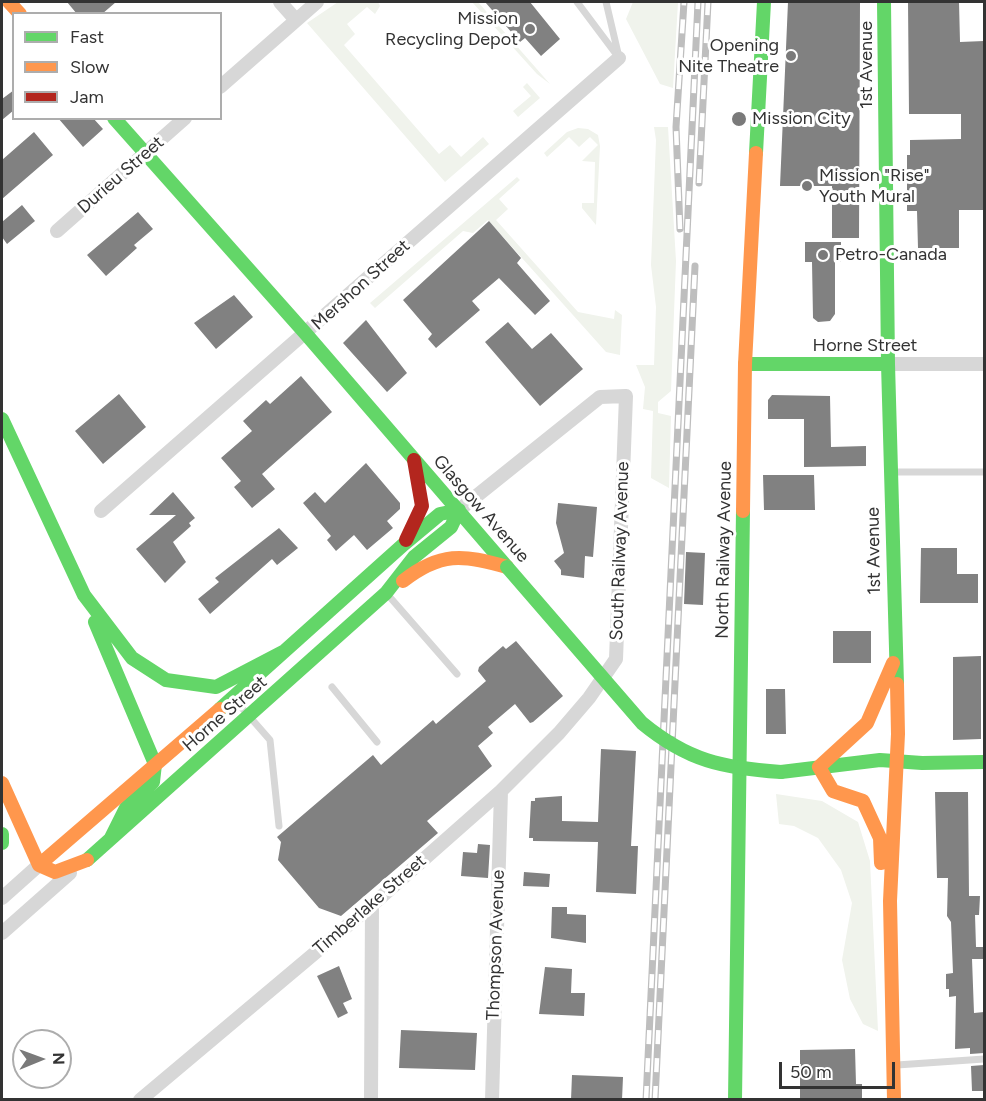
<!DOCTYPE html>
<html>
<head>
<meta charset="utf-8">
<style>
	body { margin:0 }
	#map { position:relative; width:986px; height:1101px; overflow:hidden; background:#fff; font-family:Figtree,sans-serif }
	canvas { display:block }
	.frame { position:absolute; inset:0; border:3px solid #333; pointer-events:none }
	.legend { position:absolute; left:12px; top:12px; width:210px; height:108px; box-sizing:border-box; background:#fff; border:2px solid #adadad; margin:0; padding:8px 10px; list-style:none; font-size:18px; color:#333 }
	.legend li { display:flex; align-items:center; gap:12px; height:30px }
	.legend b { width:30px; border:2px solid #adadad }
	.north { position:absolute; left:12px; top:1029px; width:60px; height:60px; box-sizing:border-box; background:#fff; border:2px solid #adadad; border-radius:50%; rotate:89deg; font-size:16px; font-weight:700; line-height:24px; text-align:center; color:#333 }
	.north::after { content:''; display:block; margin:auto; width:21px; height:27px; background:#7a7a7a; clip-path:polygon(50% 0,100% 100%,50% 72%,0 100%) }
	.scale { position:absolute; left:779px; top:1062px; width:116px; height:27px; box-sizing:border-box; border:3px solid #333; border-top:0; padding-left:8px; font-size:18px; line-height:21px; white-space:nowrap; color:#333; -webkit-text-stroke:4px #fff; paint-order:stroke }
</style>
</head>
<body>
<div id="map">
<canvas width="986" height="1101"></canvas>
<div class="frame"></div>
<ul class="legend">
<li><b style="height:8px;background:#63d668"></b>Fast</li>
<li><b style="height:8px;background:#ff974d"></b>Slow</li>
<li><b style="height:8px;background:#b3261e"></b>Jam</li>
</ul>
<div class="north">N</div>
<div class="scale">50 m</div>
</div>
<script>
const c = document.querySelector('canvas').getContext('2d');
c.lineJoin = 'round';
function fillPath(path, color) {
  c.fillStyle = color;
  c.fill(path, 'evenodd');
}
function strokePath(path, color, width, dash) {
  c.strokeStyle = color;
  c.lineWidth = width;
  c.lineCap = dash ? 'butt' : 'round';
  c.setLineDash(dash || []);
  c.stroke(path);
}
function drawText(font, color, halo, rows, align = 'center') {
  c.font = font + ' Figtree,sans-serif';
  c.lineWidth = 6;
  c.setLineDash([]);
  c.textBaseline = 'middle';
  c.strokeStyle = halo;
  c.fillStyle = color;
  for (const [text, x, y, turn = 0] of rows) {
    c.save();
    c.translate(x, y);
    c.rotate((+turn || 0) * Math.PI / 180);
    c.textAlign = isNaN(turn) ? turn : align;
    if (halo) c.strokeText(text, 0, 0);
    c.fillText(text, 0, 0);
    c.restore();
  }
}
fillPath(new Path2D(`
	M338 2H378L380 6 375 14 367 7 347 24 355 34 344 45 439 154 450 145 461 157 483 137 489 144 445 182 307 23Z
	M472 2H478L550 84 537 74Z
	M633 2H678L673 88 660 84 626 19Z
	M527 83 540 98 518 117 513 111 531 96 523 87Z
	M654 127H668L676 261 671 391 658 402V413L671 416 669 488 651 478 653 411 643 409 645 387 636 365H654L656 307 651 265 656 140Z
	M578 128 588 129 598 135 600 146 596 225 582 208V203H594L595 162 582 161 598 145 590 137 579 147 569 137 547 157 544 153 567 132Z
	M517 177 520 180 499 199 508 209 496 220 578 312 614 319 615 310 622 315 620 355 606 352 488 220 473 233 463 231 375 308 370 303Z
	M776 794 822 801 858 822 870 861 878 1031 863 1024 850 999 842 960 852 903 841 870 818 838 794 826 779 824Z`), '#f0f3ec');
fillPath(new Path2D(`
	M67 2H116L102 14H77Z
	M485 2H530L560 39 541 56 525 38 520 42Z
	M788 2H860L859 238H832V186H780Z
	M908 2H959L960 42 984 41V210H959V248H918L917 211H907V155H910V140L961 139V114H909Z
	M14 90V110L2 120V99Z
	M58 118H93L103 129 83 147Z
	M34 132 53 155 2 199V160Z
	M22 205 35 221 7 244 2 237V222Z
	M138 212 153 229 134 245 137 248 106 276 87 255Z
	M489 221 521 258 517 263 550 301 535 315 499 278 472 301 480 310 436 348 428 339 432 334 403 300Z
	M805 242H841V262H835V314L830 321 818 322 813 318 812 262H805Z
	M234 295 253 317 216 349 194 323Z
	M366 320 407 373 387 392 343 343Z
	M508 322 532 349 551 333 583 369 540 406 485 342Z
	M301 376 332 412 262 474 275 489 252 508 234 487 241 481 221 458 252 431 243 421 266 400 270 404Z
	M119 394 146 427 103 464 75 431Z
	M772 395 830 396 831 447 866 446V466L804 467V419H768V400Z
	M366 463 400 503V509L387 521 393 528 367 550 354 535 336 551 327 540 331 536 303 503 315 492 325 503Z
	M763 475H814L815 510H764Z
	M173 492 195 518 189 523 191 526 173 542 186 562 165 583 136 549 176 515H149Z
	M558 503 597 507 593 557 585 556 584 578 561 575V570L554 561 564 553 556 523Z
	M279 528 298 548 277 565 272 559 210 614 198 599 219 582 215 578Z
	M921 548H957V574H978V603H920Z
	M686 552 705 553 703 605 684 604Z
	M833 631H871V663H833Z
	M516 641 563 696 533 722 530 723 515 704 488 727 493 733 478 746 492 766 427 821 438 833 341 916 319 908 278 860 281 842 277 837 373 755 381 765 433 720 436 724 486 681 478 671 479 667 503 646 506 649Z
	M981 656V739L953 740V657Z
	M766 689H785L786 734H766Z
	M601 749 636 751 631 846H638L636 894 596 892 598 842 533 841V838H529L531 801H535V798L562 796V821L598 822Z
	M935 792H968L969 896H980L979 915H975L976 947H984V959H972L974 1013 984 1012V1053L970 1054V1048L955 1049 956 996 949 997V989H946V974L953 973 951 922 947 916 948 878H937Z
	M478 844 490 845 488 878 461 876 463 852 477 853Z
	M524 872 550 874 549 887 523 886Z
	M552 907H567V914L586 915V943L551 938Z
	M339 966 352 999 343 1003 348 1013 338 1018 317 976Z
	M545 967 572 969 571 993H585L584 1016 539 1014Z
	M401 1030 477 1033 475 1070 399 1068Z
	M855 1049 856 1084H862V1100H800V1050Z
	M984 1065V1091H972L971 1066Z
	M572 1075 623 1077 622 1100H571Z`), '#818181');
strokePath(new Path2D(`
	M577 2 619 58
	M606 2 618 53
	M894 472H984
	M388 595 457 674
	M332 687 377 742
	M235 700 270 740 279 826
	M897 1065 984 1059`), '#d7d7d7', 7);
strokePath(new Path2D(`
	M280 2 296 20
	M220 87 317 2
	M57 231 185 118
	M888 364H984
	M101 511 619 58
	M2 898 39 865
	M2 933 70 873
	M140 1100 372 905 501 791 559 733 589 698 616 659 626 396 600 397 459 510
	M371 1100 372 905
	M492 1100 501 791`), '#d7d7d7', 14);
strokePath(new Path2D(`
	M884 2 888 364 897 684
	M114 118 306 334 507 567
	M756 153 764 2
	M745 364H888
	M2 419 84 595 132 658 166 680 216 687 283 652
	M95 622 155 764 153 782 126 808 111 838
	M220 709 404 544 440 514 459 510
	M781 772 880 760 922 763 984 762
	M2 834V843
	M87 860 386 593 414 557 451 527 459 510
	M735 1100 743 511`), '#63d668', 14);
strokePath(new Path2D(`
	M9 2 20 14
	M743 511 745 364 756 153
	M403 581C440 552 463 554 507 567
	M2 783 39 865 55 872 87 860
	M881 863 880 838 863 801 833 791 819 767 867 723 893 663
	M39 865 220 709
	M894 1100 890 901 898 734 897 684`), '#ff974d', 14);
strokePath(new Path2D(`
	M406 540 422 506 414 460`), '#b3261e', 14);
const rail = new Path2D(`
	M699 183 708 2
	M680 229 676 127 684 2
	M646 1100 698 2
	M655 1100 695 266`);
strokePath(rail, '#bebebe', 7);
strokePath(rail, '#fff', 4.5, [14]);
strokePath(new Path2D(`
	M507 567 642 723C688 761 723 768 781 772`), '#63d668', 14);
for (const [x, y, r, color] of [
	[530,29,6,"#7a7a7a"],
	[791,56,6,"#7a7a7a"],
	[739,119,8,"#7a7a7a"],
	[807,186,6,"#7a7a7a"],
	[823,255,6,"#7a7a7a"]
]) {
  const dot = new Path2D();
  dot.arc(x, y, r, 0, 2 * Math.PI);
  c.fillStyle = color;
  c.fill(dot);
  strokePath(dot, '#fff', 2);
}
drawText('18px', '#333', '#fff', [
	["Mission",518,19,"right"],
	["Recycling Depot",518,40,"right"],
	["Opening",779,46,"right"],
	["Nite Theatre",779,67,"right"],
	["Mission City",752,119],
	["Mission \"Rise\"",819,176],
	["Youth Mural",819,197],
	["Petro-Canada",835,255]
], 'left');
drawText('18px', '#333', '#fff', [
	["1st Avenue",867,65,-90],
	["Durieu Street",121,175,-41],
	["Mershon Street",361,285,-42],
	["Horne Street",865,346],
	["Glasgow Avenue",481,509,49],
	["North Railway Avenue",724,550,-89],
	["South Railway Avenue",620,551,-88],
	["1st Avenue",874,551,-91],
	["Horne Street",225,714,-41],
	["Timberlake Street",370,905,-41],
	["Thompson Avenue",496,945,-88]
]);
</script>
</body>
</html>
